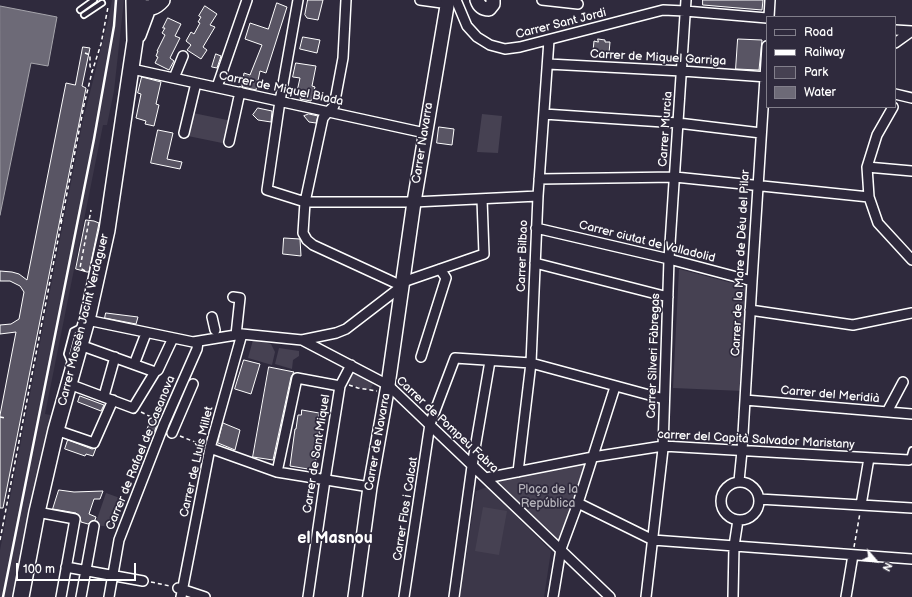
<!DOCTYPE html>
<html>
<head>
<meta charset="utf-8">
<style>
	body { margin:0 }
	#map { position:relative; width:912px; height:597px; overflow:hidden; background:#2f2a3d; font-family:"Balsamiq Sans",sans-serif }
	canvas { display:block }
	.legend { position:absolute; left:766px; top:16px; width:130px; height:92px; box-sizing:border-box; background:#2f2a3d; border:1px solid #827f8b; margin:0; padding:5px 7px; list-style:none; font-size:12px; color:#fff }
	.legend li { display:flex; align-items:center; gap:8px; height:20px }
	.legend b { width:20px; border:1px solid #827f8b }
	.north { position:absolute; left:856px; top:541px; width:40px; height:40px; -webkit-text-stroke:3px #2f2a3d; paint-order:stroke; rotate:118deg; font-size:11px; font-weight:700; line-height:16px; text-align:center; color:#fff }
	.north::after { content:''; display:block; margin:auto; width:14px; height:18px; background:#fff; clip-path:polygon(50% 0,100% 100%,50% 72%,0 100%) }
	.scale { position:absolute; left:16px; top:563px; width:120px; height:18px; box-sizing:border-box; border:2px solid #fff; border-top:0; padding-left:5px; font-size:12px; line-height:14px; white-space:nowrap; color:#fff; -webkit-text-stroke:3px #2f2a3d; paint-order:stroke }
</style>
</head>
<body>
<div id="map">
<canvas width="912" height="597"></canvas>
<ul class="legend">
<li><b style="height:5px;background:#2f2a3d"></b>Road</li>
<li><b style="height:5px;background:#fff"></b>Railway</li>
<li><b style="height:11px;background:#464152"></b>Park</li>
<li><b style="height:11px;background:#6d6a77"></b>Water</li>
</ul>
<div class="north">N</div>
<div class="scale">100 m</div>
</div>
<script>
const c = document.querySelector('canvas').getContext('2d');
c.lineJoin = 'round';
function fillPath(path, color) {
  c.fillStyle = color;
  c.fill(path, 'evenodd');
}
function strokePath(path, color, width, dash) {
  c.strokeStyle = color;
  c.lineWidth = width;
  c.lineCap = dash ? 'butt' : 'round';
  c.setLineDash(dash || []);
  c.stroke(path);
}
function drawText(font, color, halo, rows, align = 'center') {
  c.font = font + ' "Balsamiq Sans",sans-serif';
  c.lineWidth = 3.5;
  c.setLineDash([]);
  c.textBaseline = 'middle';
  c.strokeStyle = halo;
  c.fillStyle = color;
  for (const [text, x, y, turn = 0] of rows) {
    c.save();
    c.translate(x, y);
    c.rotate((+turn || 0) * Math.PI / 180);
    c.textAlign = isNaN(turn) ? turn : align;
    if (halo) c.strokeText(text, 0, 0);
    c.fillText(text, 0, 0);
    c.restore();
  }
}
fillPath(new Path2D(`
	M112 0H124L114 91 107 125H103L45 414 51 415 25 532 13 597H0V550L83 120 108 21Z
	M487 487 551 551 544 597H460L476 491Z`), '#3c3749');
fillPath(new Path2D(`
	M193 113 232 121 227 144 188 136Z
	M482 114 502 116 498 153 477 152Z
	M679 269 747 287 743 391 673 388Z
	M253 340 271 344 275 352 272 365 248 358Z
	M279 348 299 351V356L293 360 292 369 275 364Z
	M353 374H358L374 382 370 390 359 388 347 383Z
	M587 463 560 543 493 481Z
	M106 493 120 498 110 527 95 525Z
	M483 507 507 511 499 555 475 551Z`), '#464152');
const water = new Path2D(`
	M0 6 57 17 48 66 31 63 0 215Z`);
fillPath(water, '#6d6a77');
strokePath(water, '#a7a6ad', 1);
const building = new Path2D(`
	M308 0H323L318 20 307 18 305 15Z
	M703 0H763L762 10 703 5Z
	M277 3 287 7 266 73 260 71 256 90 243 87 242 86 244 73 250 75 262 45 245 39 250 23 268 29Z
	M205 6 217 14 210 25 215 27 203 47 207 50 201 59 187 50 191 45 186 41 191 32 194 34 200 23 198 22 201 17 199 16Z
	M168 18 181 24 175 36 180 38 170 58 174 61 169 70 155 63 158 57 156 56 158 51H157L165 35 162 33 165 28H163Z
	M303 37 320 40 317 53 300 49Z
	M598 39 605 40V42H610L609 53 593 51 594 41 598 42Z
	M738 39 762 40 759 70 736 69Z
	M83 47 90 48 82 86 86 88 3 508H0V415L16 332 0 334V325L11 324 19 319 24 292 20 286 10 281H0V271L12 272 19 274 27 280 66 83 75 85Z
	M216 54 221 56 217 68 212 67Z
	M296 63 316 66 312 86 315 87 311 101 300 99 301 97 296 96 300 78 293 77Z
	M142 77 161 82 156 104 159 105 154 126 145 124 146 121 136 118 141 94 138 93Z
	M258 108 272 111 271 122 258 120 253 115Z
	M309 114 318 116 316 123 309 122 304 116Z
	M439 127 454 129 452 145 437 143Z
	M158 130 173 133 167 159 182 162 180 169 151 163Z
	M86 220 94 221 99 223 89 272H87L76 269Z
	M284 238 300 239 301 256 283 254Z
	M106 313 138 317 136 324 105 318Z
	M244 360 260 364 251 394 235 389Z
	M269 367 294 372 291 377 273 460 253 457Z
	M80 396 104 405 101 411 78 402Z
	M302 410 319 413 318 419 321 420 319 434H321L314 470 290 466 295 429H296L298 415H301Z
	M152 418 158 422 154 433 147 430Z
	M223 423 240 430 235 450 218 443Z
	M68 440 92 449 96 448 93 456 86 454 85 456 65 449Z
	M59 490 74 492 103 491 100 499H94L89 514 96 517 95 520 92 521 88 524 81 522 80 517 76 513 53 509Z`);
fillPath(building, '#595564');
strokePath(building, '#fff', 1);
const lane = new Path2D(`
	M80 10 94 0
	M84 15 102 3
	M71 363 67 354 73 331 81 327
	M909 460 912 450`);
const street = new Path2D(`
	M298 0 280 101 267 190 305 202H414L538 196
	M420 0 442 3 445 0
	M456 0 467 26 477 37 490 45 505 49 520 47 663 10 685 11 767 18
	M542 0 578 4
	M769 17 770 0
	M895 30 912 31
	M895 43 912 31
	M548 64 682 71 767 77
	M132 69 425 133
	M174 78 183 56
	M217 87 247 0
	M895 94 912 98
	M893 107 877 135 867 167 869 197 878 223 912 260
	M544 114 678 123 761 133
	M184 133 196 83
	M229 142 240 92
	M867 167 912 171
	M539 179 675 177 869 197
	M536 228 669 259 752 281
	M535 263 668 297
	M403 282 484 254 482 199
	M233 297 240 298 236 335
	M750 310 853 325 912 313
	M212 317 215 330
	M87 320 193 342 242 334 302 340 336 333 346 329 402 286 313 245 307 240 303 233 305 202 323 118 328 112 334 106 343 58 346 0
	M302 340 388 385 610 597
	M80 345 155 372
	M421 357 446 278 440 269
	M135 362 145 336
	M69 384 133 408 155 372 158 370 173 338
	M104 396 115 357
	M745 400 912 414
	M887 412 903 382
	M56 430 94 443 113 400
	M172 433 193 384
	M210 448 277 472 370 487
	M277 472 297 378 340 386
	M518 472 531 363 538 196 549 40
	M486 478 593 457 663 446 909 460
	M739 481 742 451 752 281 767 46
	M721 501a19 19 0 1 1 38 0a19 19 0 1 1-38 0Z
	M759 499 912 508
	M578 503 653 540 912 559
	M861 505 869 458
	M37 512 75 519 61 597
	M66 567 143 581
	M178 588 205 597
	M81 597 94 526
	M109 597 119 540 164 424 197 349 198 342
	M181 597 210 448 242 334
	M308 597 325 480 340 386 351 365
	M404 597 430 424 455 358 531 363 664 399
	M454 597 472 466 490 361
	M553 597 561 549 578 503 615 387
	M646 597 663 449 669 259 686 0
	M733 597 734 546 738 520
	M846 597 853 555`);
const secondary = new Path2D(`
	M477 0C479 6 482 9 489 9L493 4V0
	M355 597 370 487 388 385 414 202 448 0`);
const primary = new Path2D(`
	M140 6C148 10 156 7 162 0
	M138 35 148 8
	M21 597 37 512 56 430 87 320 107 230 135 41 134 1`);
strokePath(lane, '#fff', 8);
strokePath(street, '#fff', 12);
strokePath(secondary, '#fff', 16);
strokePath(primary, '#fff', 18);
strokePath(new Path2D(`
	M85 53 90 55V66L92 72
	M60 222 62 218
	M85 271 80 268 91 210
	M349 385 358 388 377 391
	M141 412 157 420
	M0 417 5 418
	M180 436 202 445
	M0 540 84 105 92 72 101 44 108 7
	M854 547 860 513
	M151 582 170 586`), '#fff', 1.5, [4, 3]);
strokePath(lane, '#2f2a3d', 4.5);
strokePath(street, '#2f2a3d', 9);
strokePath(secondary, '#2f2a3d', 13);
strokePath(primary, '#2f2a3d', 15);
strokePath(new Path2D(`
	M3 597 94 139 114 26 116 0`), '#fff', 2.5);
drawText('12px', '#fff', '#2f2a3d', [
	["Carrer Sant Jordi",561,24,-14],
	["Carrer de Miquel Garriga",658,58,3],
	["Carrer de Miquel Biada",281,89,12],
	["Carrer Murcia",666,129,-86],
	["Carrer Navarra",423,143,-81],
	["Carrer ciutat de Valladolid",647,242,14],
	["Carrer Bilbao",523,256,-88],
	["Carrer de la Mare de Déu del Pilar",741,263,-87],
	["Carrer Mossèn Jacint Verdaguer",84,320,-76],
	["Carrer Silveri Fàbregas",654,356,-88],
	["Carrer del Meridià",830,395,5],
	["Carrer de Pompeu Fabra",447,425,43],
	["carrer del Capità Salvador Maristany",756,440,3],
	["Carrer de Navarra",378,442,-80],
	["Carrer de Rafael de Casanova",141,453,-68],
	["Carrer de Sant Miquel",317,454,-81],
	["Carrer de Lluís Millet",197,462,-77],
	["Carrer Flos i Calcat",406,509,-81]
]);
drawText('12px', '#b5b3ba', '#2f2a3d', [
	["Plaça de la",548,490],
	["República",548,504]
]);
drawText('bold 16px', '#fff', '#2f2a3d', [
	["el Masnou",335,539]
]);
</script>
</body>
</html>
